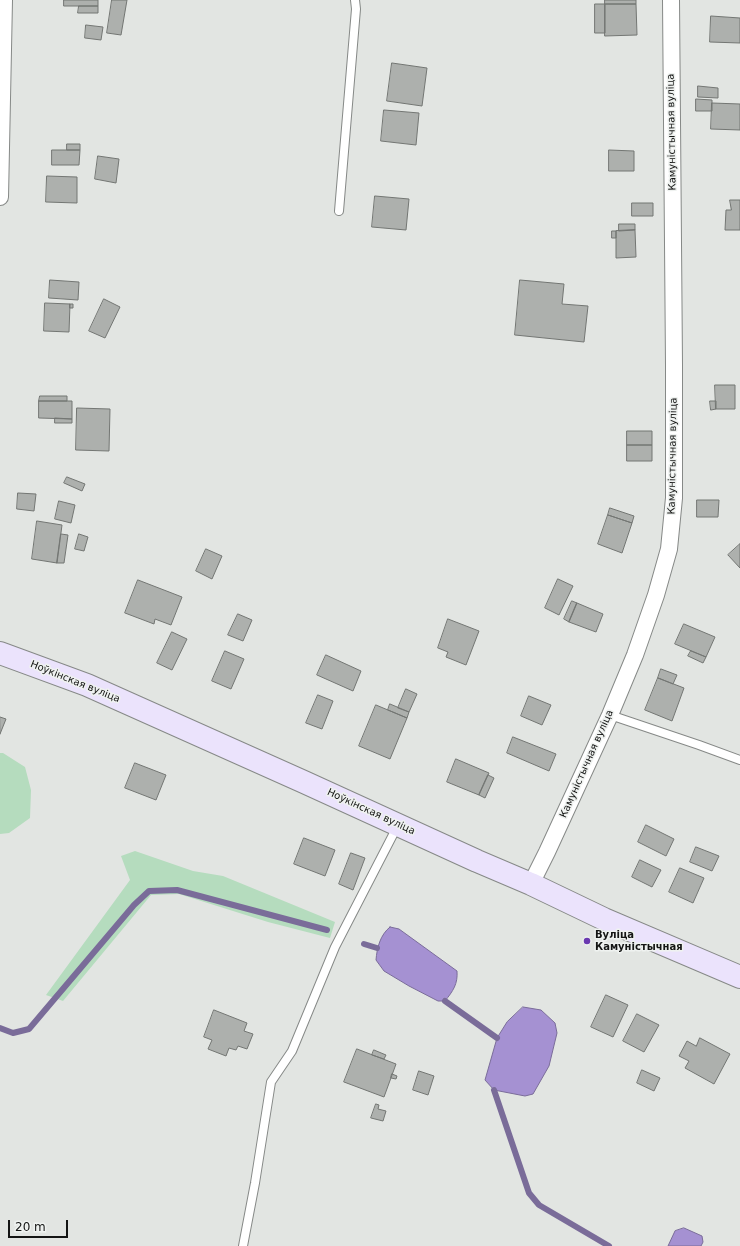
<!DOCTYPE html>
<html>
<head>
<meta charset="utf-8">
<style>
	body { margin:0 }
	#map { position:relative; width:740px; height:1246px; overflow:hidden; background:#e2e5e2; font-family:"DejaVu Sans",sans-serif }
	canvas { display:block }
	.scale { position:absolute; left:8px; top:1220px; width:60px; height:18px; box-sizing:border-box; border:2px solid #141514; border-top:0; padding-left:5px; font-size:12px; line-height:14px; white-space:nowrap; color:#141514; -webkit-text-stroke:3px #eff2f0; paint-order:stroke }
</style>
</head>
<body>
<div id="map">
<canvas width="740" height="1246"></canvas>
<div class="scale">20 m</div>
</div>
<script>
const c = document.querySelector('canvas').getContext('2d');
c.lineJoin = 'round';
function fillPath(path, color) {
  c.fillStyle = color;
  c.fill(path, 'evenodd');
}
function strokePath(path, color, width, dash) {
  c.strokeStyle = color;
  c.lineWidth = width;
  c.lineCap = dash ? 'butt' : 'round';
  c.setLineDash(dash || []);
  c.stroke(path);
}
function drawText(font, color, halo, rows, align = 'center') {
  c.font = font + ' "DejaVu Sans",sans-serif';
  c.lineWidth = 3;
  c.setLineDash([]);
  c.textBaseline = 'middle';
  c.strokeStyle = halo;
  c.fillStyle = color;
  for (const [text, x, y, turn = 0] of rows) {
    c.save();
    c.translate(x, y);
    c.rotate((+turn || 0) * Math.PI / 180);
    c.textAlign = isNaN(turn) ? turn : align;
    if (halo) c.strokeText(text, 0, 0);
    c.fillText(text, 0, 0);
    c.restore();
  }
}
fillPath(new Path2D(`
	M0 753H3L25 767 31 790 30 818 9 833 0 834Z
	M135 851 193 871 223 876 335 922 330 938 268 922 179 894 151 895 63 1001 46 995 130 880 121 856Z`), '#b5dcbe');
const water = new Path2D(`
	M390 927 399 929 457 971C458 984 453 991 445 1001H438L409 986 384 971 376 960C377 948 380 935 390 927Z
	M523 1007 541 1010 555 1023 557 1033 549 1066 533 1094 525 1096 494 1090 485 1080 497 1038 507 1022Z
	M684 1228 702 1236 703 1242 701 1246H668L675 1231Z`);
fillPath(water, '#a591d2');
strokePath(water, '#7a6c99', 1);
strokePath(new Path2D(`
	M364 944 377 948
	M445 1001 497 1038
	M0 1028 13 1033 29 1029 134 905 149 891 177 890 327 930
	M494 1090 529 1193 539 1205 609 1246`), '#7a6c99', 6);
const building = new Path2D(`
	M64 0H98V6H64Z
	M112 0H127L121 35 107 33Z
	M605 0H636V4H605Z
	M595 4H605V33H595Z
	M605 4H636L637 35 605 36Z
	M79 6H98V13H78Z
	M711 16 740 18V43L710 42Z
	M86 25 103 27 101 40 85 38Z
	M392 63 427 68 422 106 387 101Z
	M698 86 718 88V98L698 97Z
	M696 99 712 100V111H696Z
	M712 103 740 104V130L711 129Z
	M384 110 419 113 416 145 381 141Z
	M67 144H80V150H67Z
	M52 150H80L79 165H52Z
	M609 150 634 151V171H609Z
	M98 156 119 159 116 183 95 179Z
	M47 176 77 177V203L46 202Z
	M375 196 409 199 406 230 372 227Z
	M730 200H740V230H725L726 210H731Z
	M632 203H653V216H632Z
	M619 224H635V230L619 231Z
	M635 230 636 257 616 258V231Z
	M612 231H616V238H612Z
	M50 280 79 282 78 300 49 298Z
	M520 280 564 284 562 304 588 306 584 342 515 335Z
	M104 299 120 307 105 338 89 331Z
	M45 303 70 304 69 332 44 331Z
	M70 304H73V308H70Z
	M715 385H735V409H716Z
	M40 396H67V401H39Z
	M39 401H72V419L39 418Z
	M710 401H716V409L711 410Z
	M77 408 110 409 109 451 76 450Z
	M55 418 72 419V423H55Z
	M627 431H652V445H627Z
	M627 445H652V461H627Z
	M67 477 85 484 82 491 64 483Z
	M18 493 36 494 34 511 17 509Z
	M697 500H719L718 517H697Z
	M59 501 75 505 71 523 55 519Z
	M610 508 634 516 632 523 608 515Z
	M608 515 632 523 622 553 598 544Z
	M37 521 62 525 57 563 32 559Z
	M61 534 68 535 64 563H57Z
	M79 534 88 537 84 551 75 549Z
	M740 544V568L728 555Z
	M206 549 222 556 212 579 196 571Z
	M558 579 573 586 559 615 545 608Z
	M138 580 182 597 171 625 155 619 154 624 125 613Z
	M572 601 577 603 569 622 564 619Z
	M577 603 603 614 596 632 569 622Z
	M238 614 252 620 243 641 228 635Z
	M448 619 479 631 466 665 446 657 448 652 438 648Z
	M684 624 715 637 706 657 675 644Z
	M172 632 187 639 172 670 157 663Z
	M225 651 244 659 231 689 212 681Z
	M691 651 706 657 703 663 688 656Z
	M326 655 361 671 353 691 317 675Z
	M661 669 677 675 673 684 658 678Z
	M658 678 684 688 672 721 645 710Z
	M406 689 417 694 409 712 398 708Z
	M318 695 333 701 322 729 306 723Z
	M529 696 551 705 542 725 521 716Z
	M390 704 409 712 407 718 388 710Z
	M376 705 407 718 390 759 359 746Z
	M0 717 6 719 0 734Z
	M513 737 556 754 549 771 507 753Z
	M456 759 489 773 479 795 447 782Z
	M135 763 166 775 156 800 125 788Z
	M488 775 494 778 485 798 479 795Z
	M646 825 674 839 666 856 638 842Z
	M304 838 335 850 325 876 294 864Z
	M696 847 719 856 712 871 690 862Z
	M351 853 365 858 353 890 339 884Z
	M640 860 661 870 652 887 632 877Z
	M680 868 704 878 693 903 669 892Z
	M606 995 628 1005 613 1037 591 1027Z
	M214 1010 247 1023 244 1031 253 1034 247 1049 238 1046 236 1050 229 1048 226 1056 208 1049 212 1040 204 1037Z
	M637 1014 659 1025 644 1052 623 1041Z
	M700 1038 730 1054 714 1084 685 1068 689 1061 679 1056 687 1041 696 1046Z
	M357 1049 396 1064 384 1097 344 1082Z
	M374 1050 386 1055 384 1059 372 1055Z
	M642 1070 660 1078 654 1091 637 1083Z
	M419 1071 434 1076 428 1095 413 1090Z
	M392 1074 397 1076 396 1079 391 1078Z
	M376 1104 379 1105 378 1109 386 1111 383 1121 371 1118Z`);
fillPath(building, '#adb0ad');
strokePath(building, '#737673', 1);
const lane = new Path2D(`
	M339 211 356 9 355 0
	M610 715 699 745 740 760
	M243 1246 255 1183 271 1082 292 1051 335 947 398 825`);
const street = new Path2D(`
	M0 197 4 0
	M531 884 547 852 610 715 635 655 656 595 669 549 674 498V365L671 0`);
const secondary = new Path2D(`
	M0 653 87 685 304 782 477 861 531 884 604 919 740 977`);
strokePath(lane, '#868987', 10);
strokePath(street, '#868987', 18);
strokePath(secondary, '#868987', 24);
strokePath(lane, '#fff', 8);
strokePath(street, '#fff', 16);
strokePath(secondary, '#ebe3fc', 22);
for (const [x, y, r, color] of [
	[587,941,4,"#6a39b0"]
]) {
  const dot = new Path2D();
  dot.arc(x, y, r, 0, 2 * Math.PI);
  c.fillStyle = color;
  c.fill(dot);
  strokePath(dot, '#eff2f0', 1.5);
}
drawText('10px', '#141514', '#eff2f0', [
	["Камуністычная вуліца",672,132,-91],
	["Камуністычная вуліца",673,456,-89],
	["Ноўкінская вуліца",75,682,22],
	["Камуністычная вуліца",587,764,-66],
	["Ноўкінская вуліца",371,812,25]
]);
drawText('bold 10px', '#141514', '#eff2f0', [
	["Вуліца",595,935],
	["Камуністычная",595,947]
], 'left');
</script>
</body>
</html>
